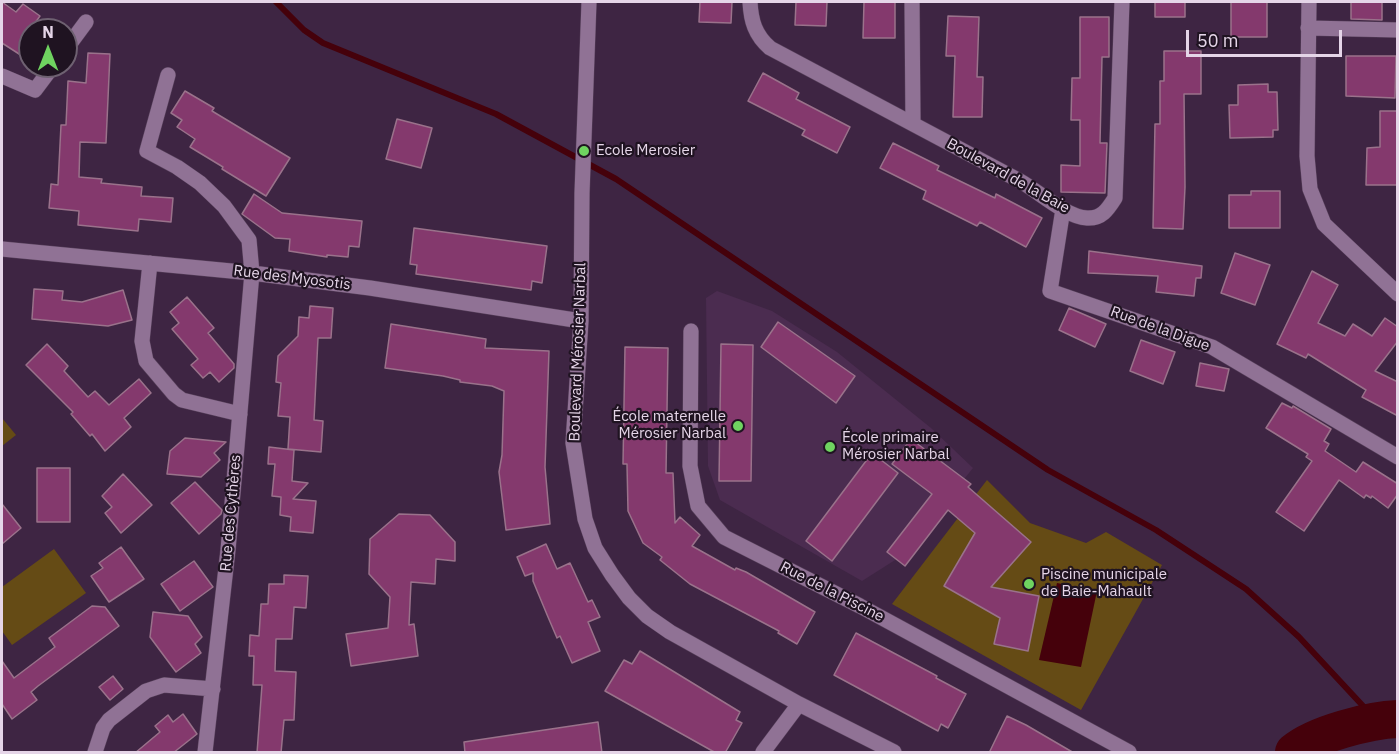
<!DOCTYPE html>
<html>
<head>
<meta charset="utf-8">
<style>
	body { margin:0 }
	#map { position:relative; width:1399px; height:754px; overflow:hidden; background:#3e2543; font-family:"IBM Plex Sans",sans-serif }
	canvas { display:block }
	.frame { position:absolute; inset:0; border:3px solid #e5d5e8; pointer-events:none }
	.north { position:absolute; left:18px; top:18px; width:60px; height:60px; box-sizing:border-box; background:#1f1321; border:2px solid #6e6171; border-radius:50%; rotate:0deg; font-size:16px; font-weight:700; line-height:24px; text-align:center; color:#e5d5e8 }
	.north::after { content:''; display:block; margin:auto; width:21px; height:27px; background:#6fd360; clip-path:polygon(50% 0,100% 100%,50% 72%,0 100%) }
	.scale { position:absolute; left:1186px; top:30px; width:156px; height:27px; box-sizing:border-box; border:3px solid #e5d5e8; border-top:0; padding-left:8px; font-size:18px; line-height:21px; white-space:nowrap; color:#e5d5e8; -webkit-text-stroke:4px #1f1321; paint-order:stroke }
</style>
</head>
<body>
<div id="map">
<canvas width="1399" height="754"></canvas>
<div class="frame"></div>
<div class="north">N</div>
<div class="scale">50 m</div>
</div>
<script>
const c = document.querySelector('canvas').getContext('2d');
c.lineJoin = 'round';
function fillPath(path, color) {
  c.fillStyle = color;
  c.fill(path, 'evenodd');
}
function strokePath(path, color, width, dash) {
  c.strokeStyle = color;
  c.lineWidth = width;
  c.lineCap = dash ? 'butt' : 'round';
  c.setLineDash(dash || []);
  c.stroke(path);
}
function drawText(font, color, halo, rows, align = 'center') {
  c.font = font + ' "IBM Plex Sans",sans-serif';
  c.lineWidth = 4.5;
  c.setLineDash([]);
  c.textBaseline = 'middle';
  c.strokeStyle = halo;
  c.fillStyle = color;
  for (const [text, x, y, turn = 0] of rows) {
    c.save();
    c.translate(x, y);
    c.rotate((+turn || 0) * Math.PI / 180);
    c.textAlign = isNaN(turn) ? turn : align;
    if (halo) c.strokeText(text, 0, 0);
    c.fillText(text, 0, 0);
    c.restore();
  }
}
fillPath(new Path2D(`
	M717 291 772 311 837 352 931 428 973 468 903 555 862 581 720 500 708 466 706 298Z`), '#4b2c50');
fillPath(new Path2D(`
	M2 418 16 435 2 446Z
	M987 480 1030 523 1086 543 1106 532 1162 565 1081 710 892 604Z
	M54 549 86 593 12 645 2 631V587Z`), '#654b15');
fillPath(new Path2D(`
	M1057 583 1097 591 1081 667 1039 660Z`), '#45010b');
strokePath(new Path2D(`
	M276 2 304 30 323 43 496 114 616 179 1048 470 1156 530 1246 589 1299 637 1376 720`), '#45010b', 6);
strokePath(new Path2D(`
	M1294 752C1315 734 1370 720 1398 719`), '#45010b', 38);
const building = new Path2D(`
	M2 2 16 12 23 4 40 16 30 30V61L2 43Z
	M700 2H732L731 23 699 22Z
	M796 2H827L826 26 795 25Z
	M864 2H895V38H863Z
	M1155 2H1185V17H1155Z
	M1231 2H1267V37H1231Z
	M1351 2H1382V20L1351 19Z
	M948 16 979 17 977 77H983L982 117H953L955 56H946Z
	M1080 17H1109V57H1102L1100 143H1107L1105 193 1061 192V165L1080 166V120H1071L1072 78H1080Z
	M1164 51H1201V94H1184L1185 187 1183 229 1153 228 1155 124H1160V81H1164Z
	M88 53 110 54 106 143 80 142 79 177 102 179 101 183 142 187 141 196 173 198 171 222 139 219 138 231 78 225 79 211 49 208 51 184 58 185 61 125H66L68 81 86 83Z
	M1346 56H1396L1395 98 1346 96Z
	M763 73 799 93 796 99 850 127 837 153 802 135 805 130 748 101Z
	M1268 84V92H1277L1278 130H1273V137L1230 138 1229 105H1238V85Z
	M185 91 214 108 212 111 290 158 266 196 222 169 223 167 190 147 195 139 177 127 182 120 171 113Z
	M1380 111H1398V185H1366L1367 148 1380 147Z
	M397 119 432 128 421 168 386 159Z
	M893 143 939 166 937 170 995 198 996 194 1042 218 1026 247 980 222 977 226 923 199 926 191 880 168Z
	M1251 191H1280V228H1229V195H1251Z
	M254 194 282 213 362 221 359 247 349 246 348 257 327 255V257L289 251 290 239 275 238 242 214Z
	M414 228 547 246 542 283 532 281 531 290 416 274 417 265 410 264Z
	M1089 251 1202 266 1201 278H1196L1194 296 1156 292 1158 276 1088 273Z
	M1235 253 1270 265 1255 305 1221 293Z
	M1312 271 1338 285 1318 323 1345 336 1353 324 1372 336 1385 318 1398 327V341L1375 371 1398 382V416L1362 397 1366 390 1308 354 1306 358 1277 344Z
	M34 289 63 291 62 300 82 302 123 290 132 320 108 326 32 319Z
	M187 297 214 328 208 333 234 364V368L219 382 210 372 203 378 191 365 198 359 172 329 179 323 170 312Z
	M310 306 333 308 331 338H318L314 420 323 421 321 452 288 449 290 417 278 416 281 383 276 382 278 356 298 336 299 317 309 318Z
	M1069 308 1106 324 1095 347 1059 330Z
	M778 322 855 376 836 403 761 347Z
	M391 324 486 339 485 348 549 351 545 467 550 524 506 530 499 472 502 455 504 391 492 386 460 382V380L443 376 385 368Z
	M1141 340 1175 352 1163 384 1130 371Z
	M47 344 68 366 64 371 88 397 95 391 109 405 139 379 151 393 124 418 131 427 105 451 92 434 90 436 71 414 73 412 26 365Z
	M721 344 753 345 751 481H719Z
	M625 347 668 348 666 473H673L675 523 680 517 700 535 692 546 735 570 736 568 746 572 815 612 797 644 778 633 779 631 690 584 660 560 662 557 643 543 628 511 627 464H623Z
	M1200 363 1229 369 1224 391 1196 386Z
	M1282 403 1292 408 1293 406 1331 429 1324 441 1329 444 1325 451 1356 472 1363 462 1398 484V494L1388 508 1372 496 1371 498 1366 495 1364 498 1339 480 1304 531 1276 512 1312 461 1306 457 1308 454 1266 428Z
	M185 438 226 442 214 453 220 460 201 477 167 474 170 451Z
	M911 439 971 484 968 487 1031 542 991 587 1039 596 1028 651 994 644 1000 618 944 586 975 533 948 510 905 566 887 552 932 494 892 464Z
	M269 447 294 450 292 481 308 483 293 499 316 501 313 533 290 531 291 517 280 515 281 497 272 496 275 464H268Z
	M872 453 898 473 832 561 806 541Z
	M37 468H70V522H37Z
	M123 474 152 505 121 533 105 513 112 507 102 496Z
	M195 482 222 510 221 514 199 534 171 503Z
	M2 504 21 528 2 544Z
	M399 514 430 515 455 542V561L436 559 435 584 411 582 409 625 414 624 418 656 351 666 346 634 388 628 390 597 369 574 370 539Z
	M546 544 557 569 570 563 588 602 592 600 600 617 588 622 600 651 572 663 560 636 557 638 548 617 533 581V573L525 576 517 557Z
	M121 547 144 579 109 602 91 576 103 568 99 563Z
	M194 561 213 587 180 611 161 584Z
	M284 575 308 576 306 608 294 607 292 639H276L275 671 296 672 294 720H284L281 753H257L262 685H253L254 656H249L250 635 259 636 261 604H268L269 584H284Z
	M92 606 105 607 119 626 38 686 31 692 37 700 12 719 2 704V661L14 678 55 647 49 638Z
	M153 612 188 616 202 637 195 644 201 653 176 672 150 637Z
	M856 633 937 676 936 678 966 694 948 728 941 724 938 731 834 675Z
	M640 651 740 712 736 720 742 723 725 753H716L605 691 624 660 632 664Z
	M113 676 123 689 110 700 99 687Z
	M183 714 197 734 173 753H135L160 732 155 726 168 715 173 722Z
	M1007 716 1026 725 1074 753H989Z
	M598 722 602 753H465L464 742Z`);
fillPath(building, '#84396d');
strokePath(building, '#9a728b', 1.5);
const street = new Path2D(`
	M589 2 582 193 581 321 573 443 585 519 595 548 612 575 629 598 647 616 670 632 799 704 894 752
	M750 2C751 21 755 35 770 48 853 93 937 136 1020 181 1038 191 1066 217 1087 218 1102 219 1108 209 1115 198L1122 2
	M912 2 913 123
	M1309 2 1307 156 1310 189 1324 224 1398 294
	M1308 28 1398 30
	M66 49 86 22
	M168 75 147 151 177 167 200 183 224 206 249 240 252 273 228 550 205 752
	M2 76 35 90 53 66
	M1063 209 1050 291 1212 347 1398 457
	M2 249 252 273 370 288 581 321
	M150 263 142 341 146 361 174 394 182 400 240 414
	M691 331 690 466 698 506 724 537 860 606 1129 752
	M95 752 103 728 109 720 146 691 164 685 213 689
	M763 752 799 704`);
strokePath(street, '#57415b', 16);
strokePath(street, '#907295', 15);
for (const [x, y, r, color] of [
	[584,151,6,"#6fd360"],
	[738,426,6,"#6fd360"],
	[830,447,6,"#6fd360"],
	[1029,584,6,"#6fd360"]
]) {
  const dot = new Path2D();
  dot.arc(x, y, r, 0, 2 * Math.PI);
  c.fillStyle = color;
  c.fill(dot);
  strokePath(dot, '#1f1321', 2);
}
drawText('15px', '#e5d5e8', '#1f1321', [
	["Ecole Merosier",596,151],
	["École maternelle",726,417,"right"],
	["Mérosier Narbal",726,434,"right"],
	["École primaire",842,438],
	["Mérosier Narbal",842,455],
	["Piscine municipale",1041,575],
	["de Baie-Mahault",1041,592]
], 'left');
drawText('15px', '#e5d5e8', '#1f1321', [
	["Boulevard de la Baie",1008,176,29],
	["Rue des Myosotis",292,278,7],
	["Rue de la Digue",1160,329,20],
	["Boulevard Mérosier Narbal",578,352,-88],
	["Rue des Cythères",231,513,-85],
	["Rue de la Piscine",832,592,27]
]);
</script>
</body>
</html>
